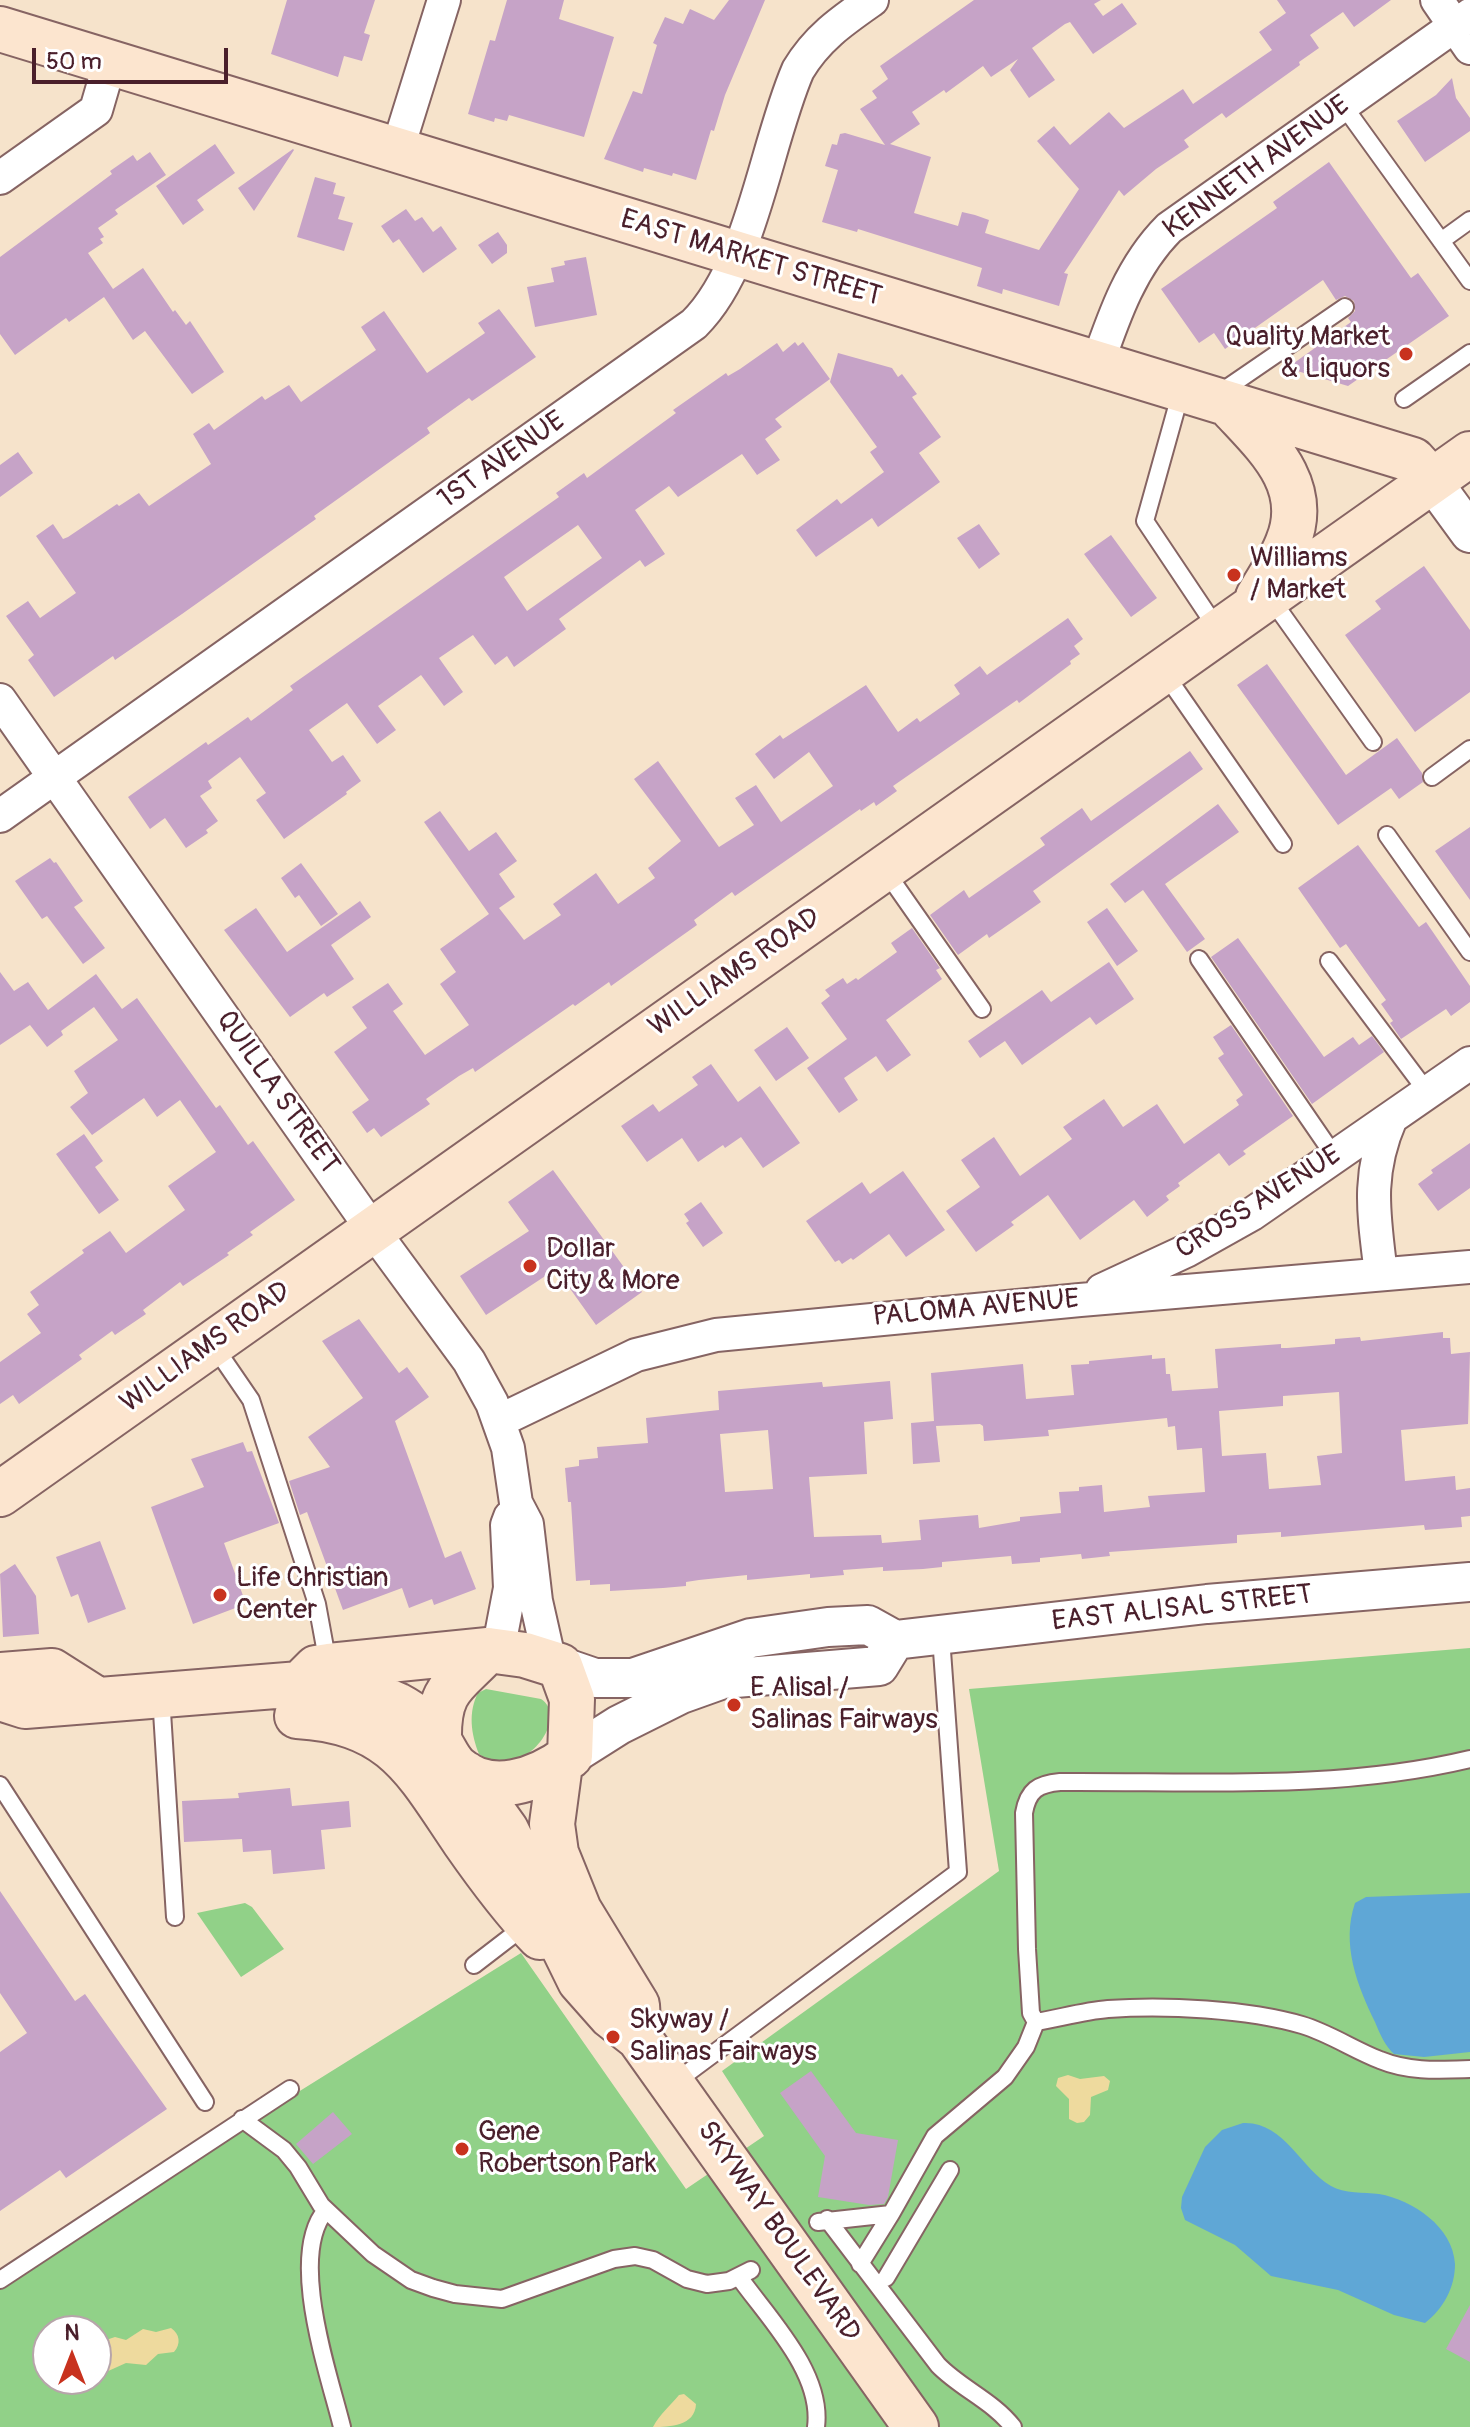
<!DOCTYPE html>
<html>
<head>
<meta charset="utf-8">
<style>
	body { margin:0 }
	#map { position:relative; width:1470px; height:2427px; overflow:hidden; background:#f6e3cb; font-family:Pangolin,sans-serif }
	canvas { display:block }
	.north { position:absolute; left:32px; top:2315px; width:80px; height:80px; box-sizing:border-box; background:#fff; border:2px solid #b7a5aa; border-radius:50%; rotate:0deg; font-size:22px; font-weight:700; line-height:32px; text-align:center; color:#4a1f2b }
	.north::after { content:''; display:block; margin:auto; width:28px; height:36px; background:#c8321e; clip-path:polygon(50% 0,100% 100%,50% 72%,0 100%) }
	.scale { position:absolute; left:32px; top:48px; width:196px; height:36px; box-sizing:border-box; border:4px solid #4a1f2b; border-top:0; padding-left:10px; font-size:24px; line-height:28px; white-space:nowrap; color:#4a1f2b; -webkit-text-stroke:6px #fff; paint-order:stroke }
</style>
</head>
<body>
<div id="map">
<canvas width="1470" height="2427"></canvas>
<div class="north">N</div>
<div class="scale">50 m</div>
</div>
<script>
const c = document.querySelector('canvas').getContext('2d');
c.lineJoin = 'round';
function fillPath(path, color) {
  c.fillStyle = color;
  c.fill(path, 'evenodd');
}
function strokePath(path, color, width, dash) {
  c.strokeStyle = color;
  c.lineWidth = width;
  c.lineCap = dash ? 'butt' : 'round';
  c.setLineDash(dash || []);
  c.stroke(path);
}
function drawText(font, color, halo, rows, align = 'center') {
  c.font = font + ' Pangolin,sans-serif';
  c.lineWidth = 6;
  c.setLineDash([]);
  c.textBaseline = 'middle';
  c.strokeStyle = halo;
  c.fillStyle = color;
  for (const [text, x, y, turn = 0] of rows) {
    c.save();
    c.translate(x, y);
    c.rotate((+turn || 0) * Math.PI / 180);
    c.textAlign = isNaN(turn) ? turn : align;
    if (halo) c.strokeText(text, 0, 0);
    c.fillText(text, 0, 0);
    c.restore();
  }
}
fillPath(new Path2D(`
	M1470 1648V2427H0V2278L521 1953 686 2189 764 2136 722 2071 999 1871 969 1689ZM48 2331H96V2379H48Z
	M486 1689 541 1699C571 1718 522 1785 479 1754 471 1734 468 1712 478 1693Z
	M245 1903 252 1907 284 1949 241 1977 197 1913Z`), '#91d188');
fillPath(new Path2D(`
	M1068 2075 1080 2079 1104 2076 1110 2081 1108 2090 1091 2097 1090 2115 1084 2122 1077 2123 1069 2119V2099L1056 2086 1058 2078Z
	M171 2328C180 2334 181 2344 174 2352L158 2354 146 2365 126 2363 106 2372 99 2368 97 2359 106 2340 115 2337 126 2340 143 2329 156 2332Z
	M684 2394 696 2404C695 2426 670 2427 653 2427 660 2414 670 2406 679 2395Z`), '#eeda9e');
fillPath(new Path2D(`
	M1470 1893V2052L1424 2057 1394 2054C1385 2046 1380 2034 1375 2022 1357 1985 1341 1944 1355 1903L1366 1897Z
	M1243 2123C1284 2121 1301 2169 1331 2186 1344 2194 1364 2192 1379 2194 1413 2200 1453 2227 1455 2264 1455 2288 1443 2309 1425 2323L1394 2315 1338 2290 1271 2276 1235 2245 1185 2220 1181 2208 1182 2197 1205 2147 1222 2130Z`), '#5fa7d6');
fillPath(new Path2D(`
	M287 0H375L364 33 370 35 362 61 344 56 338 77 271 54Z
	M507 0H564L559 19 614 37 584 137 509 115 507 121 495 118 494 122 468 114 490 40 495 41Z
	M729 0H765L725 95 714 131 711 130 696 180 673 173 672 176 644 168 643 172 604 159 633 91 642 94 657 45 653 43 665 17 683 24 690 9 714 20Z
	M974 0H1101L1094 4 1103 16 1122 3 1137 24 1093 54 1070 22 1065 24 1032 48 1055 80 1029 98 1010 70 1018 59 991 77 983 66 946 93 944 90 912 112 920 124 890 144 931 157 914 213 958 226 962 212 975 215 989 220 985 233 1039 250 1079 189 1037 141 1054 126 1070 145 1109 112 1124 128 1183 89 1193 104 1272 50 1259 32 1286 13 1277 0H1391L1354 27 1343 12 1310 35 1319 48 1299 62 1300 65 1226 118 1222 113 1184 140 1189 147 1156 169 1124 196 1119 190 1064 273 1068 274 1059 306 1003 289 1002 294 977 286 982 268 858 229 857 232 822 222 838 170 825 166 832 144 837 145 840 134 845 133 885 145 860 109 877 98 872 91 888 79 880 66Z
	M1452 78 1456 98 1470 118V131L1425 162 1397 121 1436 95Z
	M215 144 235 173 197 200 204 210 183 225 156 186Z
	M293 149 294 150 254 211 238 188Z
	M150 152 166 175 115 210 118 214 98 228 104 237 100 239 103 243 88 253 113 289 143 268 173 312 175 310 186 325 190 321 224 372 192 394 145 331 133 340 104 297 69 322 66 318 15 355 0 334V257L112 174 110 171 133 155 137 161Z
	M1329 162 1411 278 1418 273 1449 316 1348 386 1287 368 1351 322 1348 318 1355 311 1354 301 1345 296 1336 300 1323 280 1225 349 1214 333 1199 343 1161 289 1277 208 1273 202Z
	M315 177 336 183 333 194 345 197 338 219 353 223 344 251 297 237Z
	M406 209 415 221 422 217 433 232 441 226 457 249 423 273 399 239 393 243 381 226Z
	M498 232 507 245V253L492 264 478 245Z
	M586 257 597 315 535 327 527 287 554 282 551 268 565 265 564 261Z
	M499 309 536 357 472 401 469 398 427 428 430 433 314 516 316 519 182 614 115 660 113 656 54 697 28 660 34 655 6 616 28 601 40 618 76 593 36 536 53 524 63 539 68 537 117 504 119 506 139 493 149 506 211 464 193 434 209 423 214 430 262 396 265 400 289 385 301 402 376 350 361 327 384 311 427 373 485 333 478 323Z
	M795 342 798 346 803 342 830 379 775 419 782 427 765 439 780 460 757 475 742 454 678 497 669 486 635 510 665 554 645 567 640 560 559 619 566 629 514 667 507 656 495 665 473 635 439 658 463 692 444 706 421 675 378 706 396 730 377 744 347 703 309 730 332 762 343 755 361 781 346 792 347 794 284 839 256 800 266 793 240 757 208 781 212 788 200 796 218 821 206 830 208 833 186 848 165 818 150 829 128 797 206 742 208 745 248 717 251 721 293 690 290 686 559 497 556 493 584 473 587 478 676 413 673 410 726 373 728 376 740 369 777 343 783 352ZM578 525 602 558 527 611 504 577Z
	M838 353 892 368 898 377 902 374 917 394 912 397 941 437 919 453 940 482 878 527 872 518 816 557 796 530 837 499 841 504 884 472 870 452 877 447 830 382Z
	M18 452 33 473 0 497V465Z
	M979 524 1000 554 979 569 957 538Z
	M1111 535 1157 598 1131 617 1084 554Z
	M1424 566 1470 630V692L1415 732 1345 635 1381 609 1375 601Z
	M1068 618 1083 639 1074 646 1080 654 1070 661 1071 664 1019 703 1017 700 893 786 897 791 876 806 874 802 861 811 860 809 735 896 732 892 694 920 697 925 611 986 609 982 575 1006 573 1004 475 1072 473 1068 459 1076 426 1099 430 1104 381 1137 374 1128 367 1133 352 1112 369 1100 334 1052 367 1028 352 1007 388 983 403 1004 393 1011 425 1055 469 1025 440 984 456 972 440 949 489 914 424 822 440 811 469 851 496 832 517 861 499 874 515 897 499 908 524 940 561 915 553 904 596 873 618 904 655 878 648 868 681 841 634 779 658 761 719 847 754 825 735 798 756 785 781 822 833 786 809 752 774 779 755 754 780 735 783 739 866 685 898 732 917 718 920 722 960 694 954 685 980 666 987 675Z
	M1267 664 1346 775 1397 738 1422 773 1423 782 1399 799 1391 788 1338 825 1237 685Z
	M1190 751 1203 769 1033 891 1041 902 989 938 987 934 958 955 930 915 964 890 969 898 1045 845 1040 838 1082 808 1091 821Z
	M1218 804 1239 832 1165 884 1205 939 1187 952 1143 890 1125 903 1110 884Z
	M1470 827V900L1435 851Z
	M1358 845 1419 927 1426 922 1470 986V1002L1451 1016 1446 1009 1401 1039 1390 1023 1393 1021 1381 1004 1386 1000 1346 944 1340 948 1298 888Z
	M50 858 54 863 56 862 83 901 74 907 105 948 83 964 47 916 42 919 15 881Z
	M301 863 338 914 321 926 299 895 295 898 281 878Z
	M360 901 371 917 331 945 354 979 327 997 324 993 290 1017 224 930 256 908 287 952Z
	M1107 908 1138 951 1117 966 1087 922Z
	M912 928 940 968 936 970 942 979 886 1020 911 1055 887 1072 876 1056 844 1078 858 1100 839 1113 807 1068 847 1039 821 1003 830 996 825 990 843 978 847 984 856 978 858 980 897 952 891 943Z
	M1238 938 1324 1057 1353 1037 1359 1045 1372 1036 1384 1052 1312 1104 1211 957Z
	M1109 962 1134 999 1096 1025 1090 1017 1022 1065 1005 1041 980 1058 968 1041 1042 990 1051 1002Z
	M0 972 14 991 28 982 48 1010 96 974 122 1009 137 998 216 1108 220 1105 248 1145 253 1141 295 1200 250 1232 253 1235 227 1253 229 1255 183 1286 180 1282 143 1310 146 1314 115 1335 112 1331 79 1355 82 1359 19 1404 13 1395 0 1404V1362L41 1333 27 1314 39 1305 30 1292 84 1253 82 1250 110 1231 126 1253 185 1210 168 1186 216 1152 180 1100 157 1117 144 1098 92 1135 70 1107 88 1093 74 1071 118 1040 94 1007 61 1031 63 1035 47 1047 30 1025 0 1045Z
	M1231 1025 1293 1116 1243 1151 1246 1154 1229 1166 1219 1153 1178 1183 1180 1186 1166 1196 1169 1200 1147 1217 1134 1200 1080 1240 1048 1195 1011 1222 1014 1225 976 1252 946 1211 980 1187 961 1160 994 1137 1020 1176 1072 1139 1063 1127 1104 1099 1123 1127 1157 1104 1184 1144 1239 1105 1236 1100 1243 1095 1218 1058 1224 1054 1213 1037Z
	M787 1027 809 1058 776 1081 754 1050Z
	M711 1064 738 1102 760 1086 800 1143 763 1168 741 1137 725 1148 723 1145 698 1162 682 1138 647 1162 621 1126 653 1104 659 1112 698 1085 692 1077Z
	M84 1134 103 1161 95 1167 119 1200 99 1214 56 1154Z
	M1470 1143V1188L1438 1211 1418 1184 1433 1173 1431 1170Z
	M553 1170 642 1292 596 1325 556 1269 486 1315 460 1276 529 1231 508 1202Z
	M903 1171 945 1230 906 1257 889 1234 853 1260 851 1258 842 1264 839 1260 835 1262 806 1221 862 1182 870 1194Z
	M701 1202 723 1233 703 1247 686 1223 689 1221 684 1214Z
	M359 1319 399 1373 407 1367 429 1397 395 1421 445 1558 461 1551 476 1589 434 1605 432 1599 409 1608 402 1588 343 1610 307 1512 300 1515 289 1481 330 1467 308 1437 363 1398 322 1341Z
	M1443 1332V1338H1450L1451 1354 1470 1352 1468 1424 1401 1430 1405 1481 1455 1476 1456 1490 1470 1488V1516L1461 1517 1462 1527 1425 1530 1424 1525 1281 1537V1532L1237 1535V1543L1109 1552 1110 1556 1082 1559 1081 1554 1040 1558V1562L1012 1564 1011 1556 942 1562V1567L923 1569 883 1571V1567L843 1570 844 1575 810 1578V1574L747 1580V1575L699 1580 686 1582V1586L663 1588 610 1591V1584L590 1585V1580L576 1581 571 1502H568L565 1468 579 1466V1460L598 1458 597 1447 648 1443 646 1418 719 1410 718 1391 822 1382 823 1387 890 1381 893 1419 864 1422 867 1474 809 1477 814 1537 881 1535 882 1543 921 1540 919 1520 978 1515 979 1528 1020 1521V1517L1061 1513 1059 1492 1079 1491V1487L1102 1485 1104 1512 1150 1507 1148 1496 1205 1492 1202 1448 1177 1450 1175 1426 1168 1427 1167 1418 1048 1430 1049 1436 984 1441 983 1426 980 1424 936 1426 940 1462 913 1464 911 1423 934 1421 931 1373 1023 1364 1026 1399 1074 1395 1071 1365 1089 1364V1361L1152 1355V1359L1165 1358 1166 1374H1170L1172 1391 1218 1388 1215 1349 1281 1344V1348H1287L1335 1344V1339L1360 1337 1361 1341ZM1339 1392 1342 1453 1317 1456 1321 1485 1269 1489 1266 1453 1222 1456 1219 1411 1283 1406V1396ZM768 1430 773 1489 725 1492 720 1434Z
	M243 1442 247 1452 252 1451 279 1523 224 1543 246 1604 193 1624 151 1507 204 1487 191 1459Z
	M100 1541 126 1609 88 1623 78 1594 71 1597 56 1557Z
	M15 1564 36 1596 39 1634 3 1637 0 1574Z
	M290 1788 292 1806 349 1801 351 1827 321 1830 325 1869 273 1874 271 1850 243 1852 242 1839 184 1842 182 1801 239 1798 238 1793Z
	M0 1891 75 2001 85 1994 167 2109 66 2178 60 2170 0 2211V2052L27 2033 0 1993Z
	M811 2071 856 2133 898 2140 888 2197 884 2204 869 2205 818 2197 825 2156 780 2093Z
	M333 2112 352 2134 313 2164 296 2144Z
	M1470 2305V2362L1446 2349Z`), '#c6a3c7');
const service = new Path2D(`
	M1343 105 1470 281
	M1441 241 1470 220
	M1181 392 1145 521 1218 630
	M1218 394 1345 307
	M1404 399 1470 353
	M1269 596 1373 742
	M1163 671 1283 844
	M1432 777 1470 749
	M1387 835 1470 952
	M884 869 982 1009
	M1199 959 1335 1157
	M1329 961 1428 1093
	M214 1346 251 1400 317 1604 328 1664
	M161 1696 175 1917
	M0 1785 205 2102
	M474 1965 526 1925
	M1036 2022 1031 2013 1027 1949 1024 1813C1028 1790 1038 1784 1060 1782 1196 1781 1337 1791 1470 1759
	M674 2083 958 1872 941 1637
	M242 2119 284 2150 298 2167 321 2205 373 2254 411 2280 433 2288 455 2294 502 2299 614 2259 635 2256 653 2260 687 2279 707 2284 729 2281 751 2270
	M326 2210C287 2256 329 2374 342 2427
	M827 2219 938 2365C960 2388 993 2401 1013 2427
	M818 2222 891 2214 935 2136 1005 2077 1026 2047 1036 2022C1060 2018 1084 2011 1108 2009 1166 2005 1247 2009 1302 2025 1329 2033 1354 2050 1380 2060 1409 2072 1439 2070 1470 2069
	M860 2264 891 2214
	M739 2277C769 2319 823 2373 816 2427
	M886 2278 950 2170
	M0 2280 290 2089`);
const minor = new Path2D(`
	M1437 0 1470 48
	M397 151 444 0
	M0 178 96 110 110 62
	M1097 365C1114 316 1131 266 1169 228L1470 15
	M0 700 372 1229 469 1361 492 1403 508 1448 516 1503 527 1524 536 1601 550 1663
	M0 816 694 324C752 267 765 146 798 70 817 38 842 21 872 0
	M1381 1274C1374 1215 1366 1175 1391 1118
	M1102 1290 1186 1251 1252 1214 1470 1063
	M499 1421 636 1355 716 1335 1080 1300 1470 1267
	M498 1651 510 1588 507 1525 510 1517`);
const tertiary = new Path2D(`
	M1432 481 1470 533
	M560 1666 595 1678H633L751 1638 828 1627 868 1625 895 1640 1207 1604 1470 1582
	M570 1756 619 1725 681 1694 723 1679 879 1666 895 1640`);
const secondary = new Path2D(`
	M0 29 1413 460 1432 481
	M1232 408C1267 446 1311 485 1288 542 1281 561 1268 579 1258 597
	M0 1494 1470 454
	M0 1675 52 1671 96 1699
	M0 1698 25 1706 300 1684 316 1668 329 1666 488 1650 525 1655 560 1666 572 1699 570 1756C538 1780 490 1798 456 1767 448 1759 445 1750 439 1741 429 1726 412 1713 397 1705 372 1693 343 1696 317 1698L300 1684
	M297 1716C394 1722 415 1769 464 1841 487 1874 512 1908 540 1937
	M439 1740C438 1686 456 1685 488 1650
	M560 1764 552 1824 556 1853 579 1910 637 2005 639 2038
	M466 1774 506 1830 580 1981 611 2016 639 2038 916 2427`);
strokePath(service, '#866463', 20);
strokePath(minor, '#866463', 36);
strokePath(tertiary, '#866463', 42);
strokePath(secondary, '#866463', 48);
strokePath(service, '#fff', 16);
strokePath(minor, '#fff', 32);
strokePath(tertiary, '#fff', 38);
strokePath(secondary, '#fce5cf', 44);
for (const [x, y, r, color] of [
	[1406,354,8,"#c8321e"],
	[1234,575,8,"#c8321e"],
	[530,1266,8,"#c8321e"],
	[220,1595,8,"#c8321e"],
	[734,1705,8,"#c8321e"],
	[613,2037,8,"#c8321e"],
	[462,2149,8,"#c8321e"]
]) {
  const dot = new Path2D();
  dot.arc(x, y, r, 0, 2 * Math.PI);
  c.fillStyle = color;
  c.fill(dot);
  strokePath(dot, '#fff', 3);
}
drawText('28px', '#4a1f2b', '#fff', [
	["KENNETH AVENUE",1257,168,-36],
	["EAST MARKET STREET",751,259,17],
	["1ST AVENUE",502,461,-35],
	["WILLIAMS ROAD",735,973,-35],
	["QUILLA STREET",277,1093,55],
	["CROSS AVENUE",1259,1203,-32],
	["PALOMA AVENUE",976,1309,-5],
	["WILLIAMS ROAD",206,1348,-36],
	["EAST ALISAL STREET",1182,1609,-6],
	["SKYWAY BOULEVARD",778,2232,55]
]);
drawText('28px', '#4a1f2b', '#fff', [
	["Quality Market",1390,338,"right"],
	["& Liquors",1390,370,"right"],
	["Williams",1250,559],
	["/ Market",1250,591],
	["Dollar",546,1250],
	["City & More",546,1282],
	["Life Christian",236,1579],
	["Center",236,1611],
	["E Alisal /",750,1689],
	["Salinas Fairways",750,1721],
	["Skyway /",629,2021],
	["Salinas Fairways",629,2053],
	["Gene",478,2133],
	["Robertson Park",478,2165]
], 'left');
</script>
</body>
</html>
